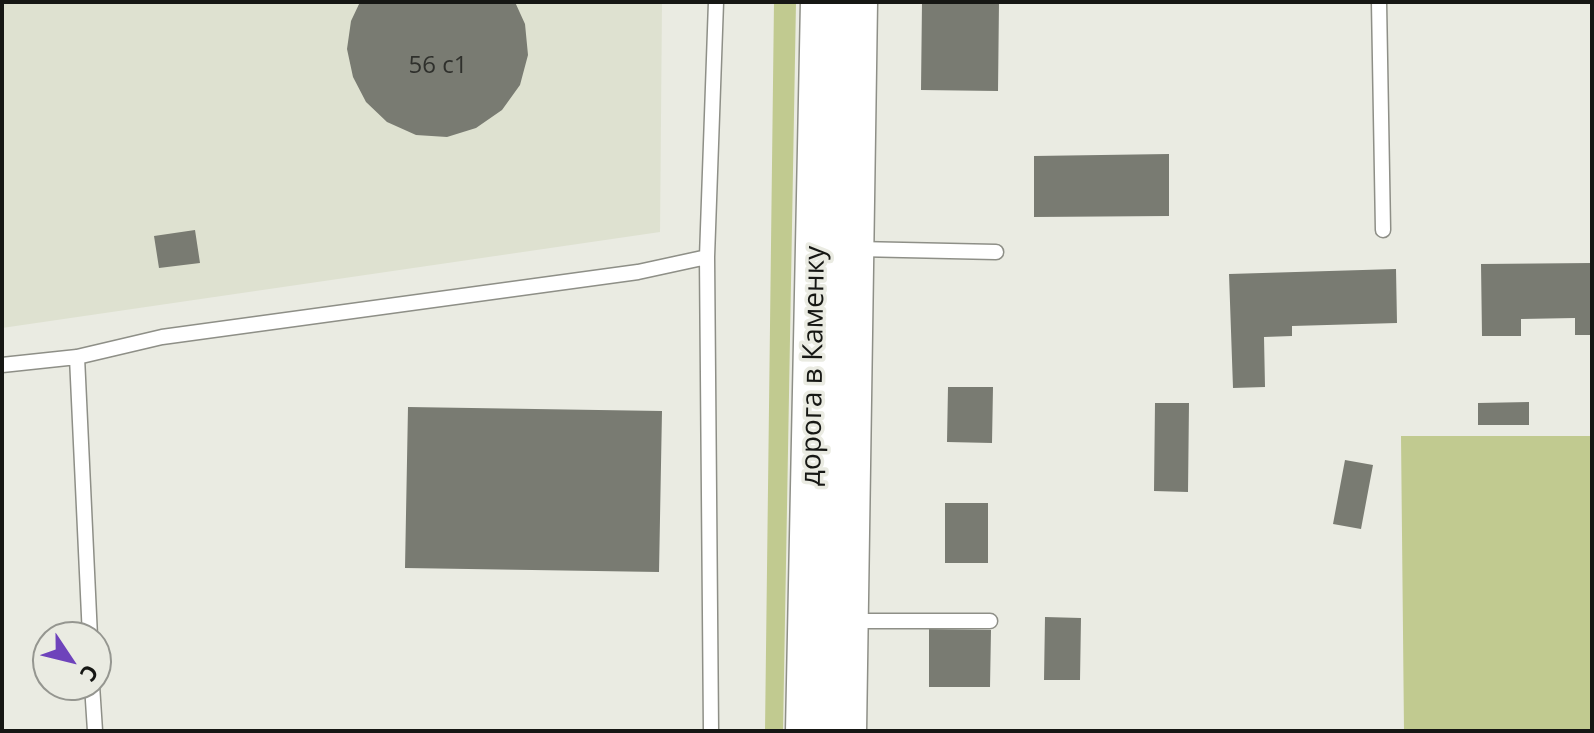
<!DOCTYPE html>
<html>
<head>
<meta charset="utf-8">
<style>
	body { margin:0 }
	#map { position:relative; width:1594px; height:733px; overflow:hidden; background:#eaebe2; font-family:"Open Sans",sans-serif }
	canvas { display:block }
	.frame { position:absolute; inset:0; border:4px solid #161714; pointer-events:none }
	.north { position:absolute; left:32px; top:621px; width:80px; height:80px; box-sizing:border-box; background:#eaebe2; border:2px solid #959690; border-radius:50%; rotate:125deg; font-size:22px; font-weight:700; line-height:32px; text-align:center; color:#161714 }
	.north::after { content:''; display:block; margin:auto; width:28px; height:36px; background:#6e43bb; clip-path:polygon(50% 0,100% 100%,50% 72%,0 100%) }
</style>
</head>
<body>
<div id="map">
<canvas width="1594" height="733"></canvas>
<div class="frame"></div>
<div class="north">С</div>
</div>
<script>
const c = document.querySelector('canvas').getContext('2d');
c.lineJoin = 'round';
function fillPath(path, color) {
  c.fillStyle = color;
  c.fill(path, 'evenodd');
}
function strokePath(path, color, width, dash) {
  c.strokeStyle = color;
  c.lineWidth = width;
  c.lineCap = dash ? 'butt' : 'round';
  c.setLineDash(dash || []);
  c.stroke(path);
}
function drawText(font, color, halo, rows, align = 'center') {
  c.font = font + ' "Open Sans",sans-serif';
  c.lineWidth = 7;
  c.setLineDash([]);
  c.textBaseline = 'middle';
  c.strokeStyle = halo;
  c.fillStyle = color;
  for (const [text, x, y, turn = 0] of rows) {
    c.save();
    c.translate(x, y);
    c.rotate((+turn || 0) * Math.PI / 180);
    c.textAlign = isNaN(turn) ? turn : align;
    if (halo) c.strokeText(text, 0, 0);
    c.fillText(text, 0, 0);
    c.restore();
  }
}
fillPath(new Path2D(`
	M2 2H662L660 232 2 328Z`), '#dee1d0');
fillPath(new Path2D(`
	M774 2H796L783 731H765Z
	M1401 436H1592V731H1404Z`), '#c1ca90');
fillPath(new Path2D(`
	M360 2H515L525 24 528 55 520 85 502 110 476 128 447 137 416 135 387 122 366 102 353 77 347 49 351 21Z
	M922 2H999L998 91 921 90Z
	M1169 154V216L1034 217V156Z
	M195 230 200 263 159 268 154 236Z
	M1592 263V335H1575V318L1521 319V336H1482L1481 264Z
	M1396 269 1397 323 1292 326V336L1264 337 1265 387 1233 388 1229 274Z
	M948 387H993L992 443 947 442Z
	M1529 402V425H1478V403Z
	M1155 403H1189L1188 492 1154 491Z
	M408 407 662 411 659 572 405 568Z
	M1345 460 1373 465 1361 529 1333 524Z
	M945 503H988V563H945Z
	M1045 617 1081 618 1080 680H1044Z
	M929 629 991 630 990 687H929Z`), '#797b72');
const service = new Path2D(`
	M1379 2 1383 230
	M857 249 996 252
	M707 257 711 731
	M77 357 90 637
	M2 365 77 357 162 337 638 272 707 257 716 2
	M849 621H990
	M92 685 95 731`);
const secondary = new Path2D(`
	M806 731 821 2
	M846 731 857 2`);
strokePath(service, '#8e8f87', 17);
strokePath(secondary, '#8e8f87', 43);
strokePath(service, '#fff', 14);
strokePath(secondary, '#fff', 40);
drawText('24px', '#2f302c', null, [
	["56 с1",438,66]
]);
drawText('28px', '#161714', '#eaebe2', [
	["дорога в Каменку",814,366,-89]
]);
</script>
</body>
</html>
